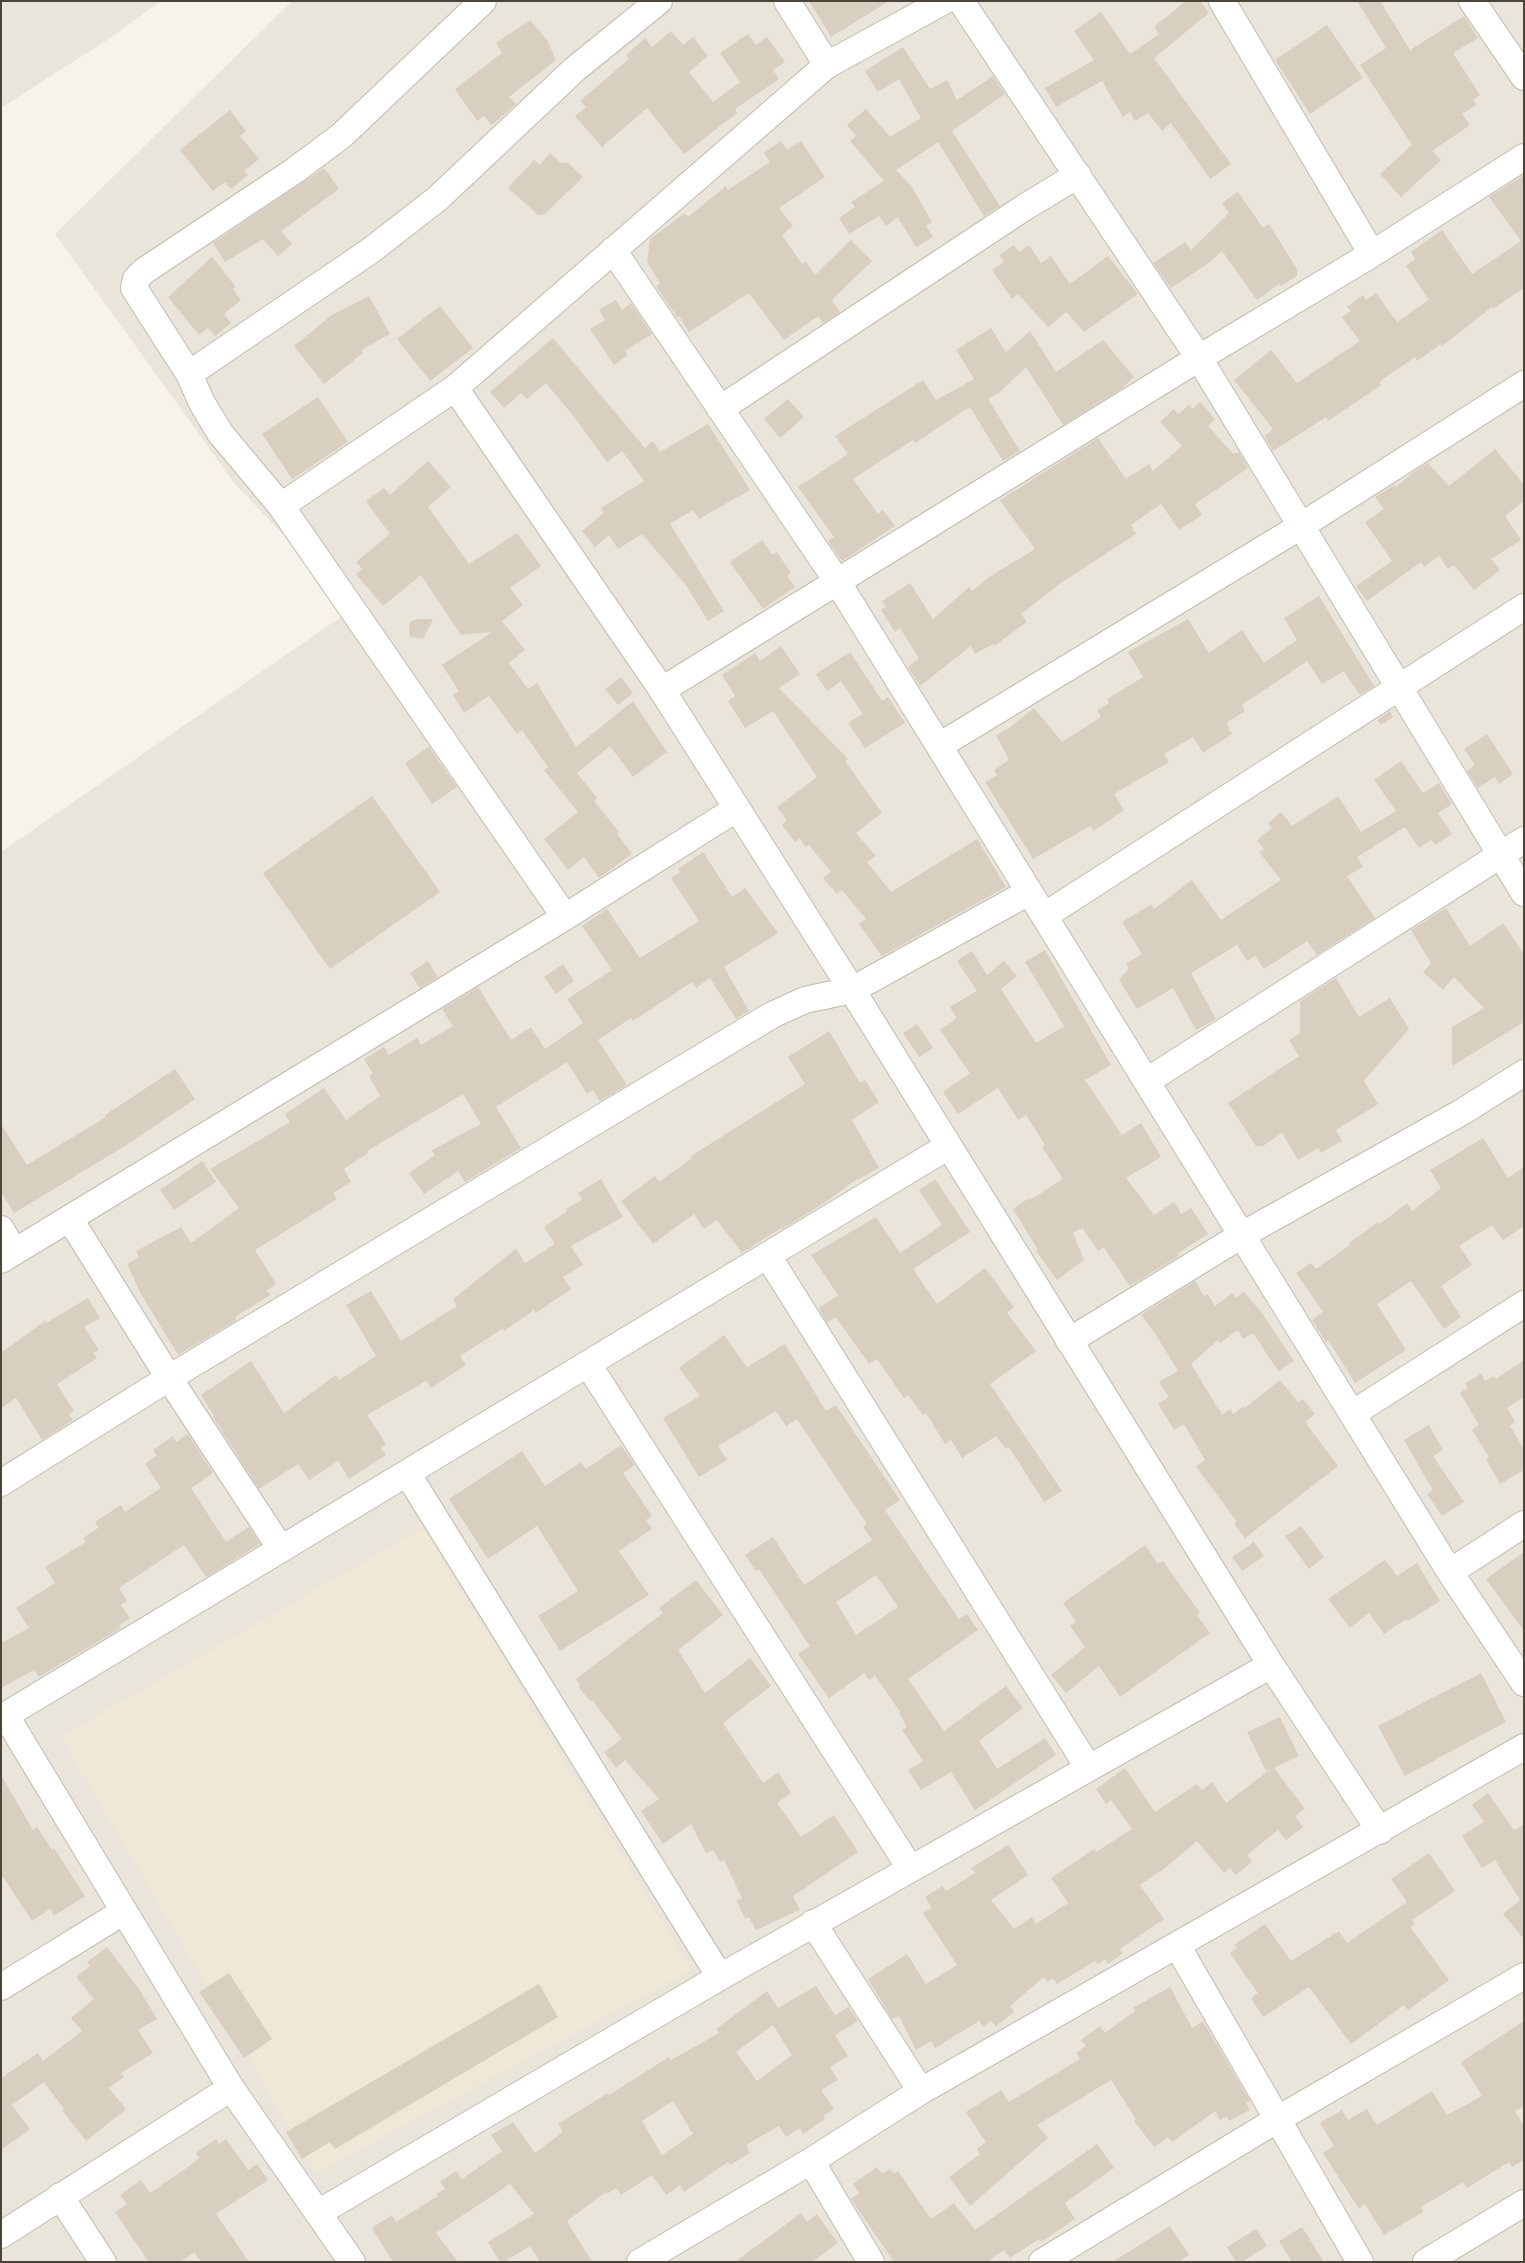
<!DOCTYPE html>
<html>
<head>
<meta charset="utf-8">
<style>
	body { margin:0 }
	#map { position:relative; width:1525px; height:2263px; overflow:hidden; background:#f6f3ec; font-family:"Source Sans 3",sans-serif }
	canvas { display:block }
	.frame { position:absolute; inset:0; border:2px solid #4b4439; pointer-events:none }
</style>
</head>
<body>
<div id="map">
<canvas width="1525" height="2263"></canvas>
<div class="frame"></div>
</div>
<script>
const c = document.querySelector('canvas').getContext('2d');
c.lineJoin = 'round';
function fillPath(path, color) {
  c.fillStyle = color;
  c.fill(path, 'evenodd');
}
function strokePath(path, color, width, dash) {
  c.strokeStyle = color;
  c.lineWidth = width;
  c.lineCap = dash ? 'butt' : 'round';
  c.setLineDash(dash || []);
  c.stroke(path);
}
fillPath(new Path2D(`
	M1 1H161L104 42 1 108Z
	M292 1H1524V2262H1V852L342 616 318 571 235 484 55 234Z`), '#eae5da');
fillPath(new Path2D(`
	M423 1528 691 1970 316 2173 61 1737Z`), '#efe8d6');
fillPath(new Path2D(`
	M809 1H889L831 37Z
	M1186 1H1200L1209 13 1154 58 1231 164 1210 179 1171 123 1162 131 1148 113 1135 121 1130 112 1123 117 1102 81 1056 107 1045 88 1094 60 1074 31 1101 12 1130 54 1159 34 1154 27Z
	M1357 1H1380L1410 50 1464 16 1478 38 1453 53 1480 95 1473 100 1476 105 1462 114 1470 125 1432 151 1441 160 1401 197 1380 174 1412 145 1360 65 1386 48Z
	M530 20 547 40 556 60 509 97 516 104 492 125 484 116 477 121 455 89 502 53 496 43Z
	M1327 25 1363 78 1310 114 1275 60Z
	M671 31 683 45 693 37 708 56 689 72 713 102 740 82 720 53 748 34 756 45 767 37 785 62 773 70 779 79 735 109 737 113 684 154 647 108 602 147 575 116 586 107 580 101 629 59 626 55 645 38 652 47Z
	M903 47 930 89 947 80 957 100 993 76 1005 94 952 131 1000 206 984 216 938 142 896 170 912 187 932 222 926 226 933 237 916 247 898 217 886 226 879 216 849 234 839 218 855 207 851 202 884 181 850 141 856 136 847 125 866 109 890 137 921 118 899 79 878 92 865 71Z
	M230 110 246 131 240 136 259 159 244 171 248 175 231 189 225 182 213 191 180 150Z
	M781 141 787 150 801 141 825 177 779 208 793 226 782 235 802 264 806 262 815 275 851 240 872 261 832 300 840 312 823 323 818 316 784 340 749 293 689 332 679 316 677 317 656 286 660 283 647 262 650 239 685 213 688 217 726 186 728 190 770 162 764 153Z
	M550 153 561 163 567 162 583 177 545 214 538 215 508 188 534 160 540 165Z
	M324 168 339 189 281 231 292 244 278 256 263 239 225 262 213 243Z
	M1524 175V288L1493 309 1492 307 1442 346 1441 344 1417 361 1415 357 1379 382 1381 385 1328 421 1326 417 1273 451 1264 436 1273 429 1234 380 1271 350 1297 383 1360 341 1342 317 1351 311 1347 307 1363 295 1366 300 1376 293 1397 322 1429 300 1406 266 1415 259 1411 252 1442 230 1472 274 1521 241 1489 197Z
	M1238 192 1263 228 1269 224 1297 269V276L1281 286 1280 283 1257 300 1222 251 1210 262 1171 288 1153 263 1185 242 1191 250 1229 213 1222 203Z
	M1014 245 1019 252 1029 245 1041 263 1051 256 1070 284 1108 256 1138 294 1084 332 1066 312 1048 327 1018 294 1012 299 992 270 1004 262 999 255Z
	M212 257 236 287 233 289 241 300 224 314 231 323 215 336 208 328 199 335 168 297Z
	M369 296 390 334 361 350 363 353 324 384 294 346 332 315Z
	M616 300 622 310 631 303 652 334 625 351 628 355 614 365 590 329 605 320 599 310Z
	M440 306 473 348 430 381 397 339Z
	M991 328 1006 352 1030 331 1056 372 1103 340 1134 377 1121 389 1063 425 1026 367 999 393 988 399 1020 451 1003 461 971 409 968 408 915 443 913 440 853 479 878 514 883 510 895 526 842 561 828 541 834 537 798 487 848 454 835 436 923 380 936 400 974 379 956 350Z
	M553 338 645 448 653 441 660 452 708 424 750 490 699 519 693 510 670 524 724 611 708 621 685 584 642 534 618 549 609 535 595 547 582 531 604 513 601 508 644 481 622 451 607 462 575 418 546 383 527 399 521 393 504 408 490 392Z
	M318 397 348 442 292 479 262 434Z
	M788 399 804 417 780 438 764 419Z
	M1200 402 1215 419 1208 426 1233 454 1239 452 1248 468 1195 504 1202 515 1179 530 1161 504 1131 525 1136 534 1061 583 1021 614 1027 622 994 646 993 644 975 654 971 646 920 686 908 667 919 658 900 628 895 632 881 610 886 607 882 601 910 583 933 619 969 587 972 591 989 577 1035 549 1000 500 1098 438 1126 479 1149 464 1153 471 1182 446 1160 422 1174 409 1178 414 1189 405 1192 409Z
	M1495 449 1524 485V501L1505 516 1521 540 1491 559 1500 570 1474 590 1454 565 1448 569 1439 556 1424 567 1421 562 1367 601 1356 586 1392 561 1365 522 1384 509 1375 497 1394 485 1396 487 1411 474 1428 463 1449 486Z
	M428 461 451 487 428 507 469 564 517 533 541 566 510 588 523 605 502 621 525 650 509 663 528 689 537 683 576 747 633 701 667 752 633 777 610 746 577 773 597 798 594 801 619 832 617 834 632 854 599 878 584 857 568 870 544 839 578 812 544 770 548 767 522 730 517 734 489 696 464 713 453 695 459 691 442 665 492 632 461 635 421 575 383 606 356 574 362 569 356 562 390 534 366 501 384 488 390 495Z
	M762 540 772 555 777 552 791 573 787 576 795 587 763 609 730 562Z
	M1319 596 1374 686 1360 695 1344 671 1322 684 1307 661 1242 705 1245 711 1226 723 1232 734 1203 753 1193 737 1164 754 1169 762 1114 794 1124 810 1094 831 1090 826 1033 859 985 782 997 775 994 770 1009 760 996 735 1009 728 1034 708 1062 742 1101 717 1097 710 1109 703 1107 699 1143 677 1128 652 1188 619 1209 653 1242 630 1264 663 1297 640 1284 618Z
	M416 619H433L423 639 410 637 409 632 410 622Z
	M781 646 800 674 779 688 848 759 845 761 882 813 856 833 876 856 867 862 891 892 977 839 1006 887 882 956 859 924 866 919 842 890 837 894 823 878 831 872 809 845 806 847 799 838 795 842 782 825 787 820 777 807 817 777 773 711 745 728 728 701 735 696 722 675 755 653 760 661Z
	M850 652 882 701 888 697 905 723 865 748 848 723 863 714 841 681 827 691 816 674Z
	M621 677 633 693 618 705 605 689Z
	M1390 711 1393 717 1381 725 1377 720Z
	M1487 734 1513 774 1499 784 1495 777 1478 788 1467 771 1475 765 1464 749Z
	M429 747 457 787 432 804 405 763Z
	M1401 761 1423 793 1439 783 1452 804 1438 813 1452 834 1435 845 1431 840 1419 848 1405 827 1357 857 1363 867 1347 876 1375 918 1317 955 1307 941 1264 969 1255 956 1247 961 1237 945 1191 973 1216 1019 1196 1030 1173 988 1137 1009 1119 979 1129 969 1126 964 1142 954 1122 922 1152 904 1154 909 1192 880 1221 920 1281 880 1259 852 1264 849 1257 840 1272 828 1268 823 1281 812 1292 826 1338 796 1361 832 1396 811 1374 780Z
	M372 796 440 892 330 969 263 873Z
	M703 852 732 897 745 888 778 933 724 967 749 1011 736 1019 710 978 696 988 692 982 633 1021 631 1018 598 1040 627 1085 600 1101 593 1090 587 1094 567 1062 496 1107 521 1148 465 1182 458 1171 424 1194 409 1173 435 1155 432 1150 481 1124 463 1094 367 1151 368 1153 344 1169 351 1182 333 1193 337 1199 255 1250 276 1284 267 1290 270 1295 235 1317 237 1320 178 1355 141 1294 127 1264 139 1257 136 1251 181 1227 191 1243 239 1208 210 1169 290 1122 285 1114 324 1088 346 1120 380 1096 369 1076 373 1074 364 1059 384 1047 389 1055 417 1038 421 1045 453 1026 442 1009 478 987 511 1040 531 1027 545 1049 583 1023 567 999 612 970 582 926 607 909 640 958 699 921 671 878 680 872 678 869Z
	M1446 908 1470 946 1503 923 1524 954V1022L1452 1066V1027L1484 1008 1454 977 1443 990 1423 972 1431 963 1411 930Z
	M1045 950 1111 1065 1085 1080 1122 1135 1141 1123 1161 1157 1126 1178 1154 1215 1174 1202 1181 1214 1191 1208 1208 1234 1178 1253 1179 1256 1130 1286 1104 1247 1098 1251 1082 1228 1073 1233 1084 1260 1057 1280 1036 1251 1038 1250 1013 1209 1029 1198 1030 1200 1063 1179 1042 1147 1045 1145 1026 1115 1018 1120 998 1088 958 1114 943 1092 970 1073 940 1030 957 1018 950 1007 977 991 957 961 972 951 987 975 1004 961 1017 976 1001 989 1036 1043 1064 1026 1025 962Z
	M428 961 438 977 420 988 410 973Z
	M563 964 574 981 556 994 544 977Z
	M1336 978 1359 1017 1390 998 1409 1029 1362 1083 1364 1081 1378 1104 1336 1130 1342 1141 1321 1153 1318 1148 1298 1160 1282 1133 1263 1146H1256L1228 1103 1299 1056 1289 1040 1300 1033V1001Z
	M917 1024 933 1048 919 1057 903 1033Z
	M829 1031 860 1083 865 1080 879 1102 852 1120 879 1168 851 1183 826 1202 782 1229 781 1228 742 1253 717 1220 704 1229 694 1214 653 1244 621 1201 655 1176 659 1182 692 1158 691 1156 805 1084 788 1057Z
	M175 1069 195 1099 125 1146 14 1213 1 1192V1124L27 1165 106 1117 105 1115Z
	M1483 1138 1508 1178 1524 1167V1226L1503 1240 1492 1225 1459 1246 1472 1265 1441 1286 1461 1317 1444 1329 1411 1281 1377 1304 1406 1350 1355 1383 1328 1340 1326 1342 1312 1320 1323 1312 1296 1273 1311 1263 1316 1269 1350 1245 1349 1243 1378 1222 1380 1224 1407 1203 1412 1211 1441 1188 1430 1170Z
	M202 1161 216 1182 174 1210 160 1190Z
	M601 1179 623 1217 571 1246 583 1265 563 1277 571 1289 536 1313 534 1310 504 1331 502 1329 460 1356 466 1365 431 1388 426 1381 367 1415 386 1444 381 1448 386 1455 349 1479 338 1461 309 1480 298 1464 259 1489 213 1417 214 1416 201 1395 251 1361 284 1413 336 1375 339 1380 376 1356 346 1305 371 1291 401 1341 457 1306 453 1299 516 1249 525 1263 555 1244 544 1227 567 1211 566 1209 582 1200 578 1193Z
	M935 1179 970 1232 913 1269 937 1304 985 1268 1014 1307 1007 1313 1036 1351 990 1384 1062 1491 1044 1502 1009 1447 1006 1449 996 1436 962 1458 951 1440 945 1444 926 1413 923 1415 908 1395 904 1398 877 1359 869 1364 836 1317 827 1323 819 1308 838 1295 811 1255 876 1217 900 1253 942 1225 919 1190Z
	M1195 1281 1204 1296 1208 1294 1215 1306 1232 1293 1236 1298 1244 1292 1262 1313 1294 1361 1278 1371 1253 1333 1243 1339 1238 1330 1220 1343 1218 1340 1191 1364 1222 1415 1230 1409 1233 1414 1244 1406 1245 1408 1280 1380 1298 1402 1303 1399 1315 1414 1305 1422 1338 1466 1245 1538 1234 1524 1237 1522 1196 1466 1205 1460 1184 1424 1174 1430 1158 1404 1169 1397 1159 1382 1178 1371 1154 1332 1141 1315Z
	M88 1298 100 1318 84 1327 99 1350 93 1353 97 1358 57 1384 74 1411 69 1414 73 1420 42 1440 16 1398 1 1408V1353L45 1321 46 1323Z
	M724 1335 747 1367 785 1344 826 1411 836 1405 900 1500 885 1510 930 1577 959 1619 967 1614 978 1630 908 1679 944 1731 1006 1686 1023 1708 979 1741 997 1769 1045 1738 1056 1755 975 1810 951 1772 921 1790 908 1770 923 1761 902 1730 907 1727 899 1713 900 1712 875 1675 869 1680 864 1673 829 1698 798 1654 810 1646 759 1569 756 1571 745 1555 773 1537 804 1585 872 1540 863 1527 867 1524 797 1419 786 1426 776 1411 718 1446 727 1460 699 1477 663 1418 700 1396 679 1368ZM876 1575 898 1607 856 1635 836 1602Z
	M1524 1360V1397L1507 1408 1515 1422 1510 1426 1524 1450V1470L1500 1484 1486 1459 1489 1457 1472 1430 1479 1425 1460 1393 1468 1388 1465 1383 1481 1374 1485 1381 1494 1376 1496 1379Z
	M1429 1425 1443 1450 1433 1456 1464 1502 1442 1516 1427 1494 1433 1490 1404 1440Z
	M188 1434 213 1473 191 1488 226 1542 249 1527 260 1544 206 1577 184 1545 119 1588 127 1601 121 1605 130 1618 119 1625 121 1628 39 1677 34 1670 1 1688V1643L29 1628 16 1608 55 1583 45 1567 86 1542 83 1538 98 1528 95 1522 121 1505 125 1512 161 1488 145 1464 157 1455 153 1450 173 1436 176 1442Z
	M621 1445 635 1465 623 1473 652 1516 646 1520 652 1529 619 1551 649 1595 560 1651 538 1616 578 1591 537 1526 488 1559 449 1499 522 1451 545 1486 581 1462 586 1469Z
	M1301 1526 1324 1557 1309 1569 1285 1536Z
	M1254 1542 1264 1556 1242 1571 1232 1557Z
	M1145 1545 1158 1564 1163 1561 1200 1613 1197 1615 1210 1633 1120 1697 1099 1666 1066 1693 1051 1675 1085 1647 1070 1626 1076 1622 1063 1603Z
	M1524 1552V1631L1486 1579Z
	M1385 1560 1397 1576 1417 1563 1440 1601 1408 1621 1406 1619 1384 1634 1369 1613 1350 1628 1328 1599Z
	M696 1580 723 1615 678 1650 705 1693 750 1658 771 1686 723 1723 763 1783 778 1772 791 1793 777 1803 801 1837 834 1815 858 1852 793 1896 800 1910 756 1930 749 1917 745 1919 737 1901 742 1898 724 1860 720 1862 713 1850 706 1853 691 1824 663 1844 641 1811 659 1799 625 1760 616 1768 604 1752 622 1739 592 1700 590 1701 578 1686 580 1685 576 1679 663 1613 659 1608Z
	M1481 1673 1506 1722 1405 1776 1378 1726Z
	M1280 1717 1299 1756 1274 1768 1305 1809 1295 1816 1303 1827 1286 1840 1278 1830 1247 1855 1252 1862 1236 1875 1230 1868 1224 1873 1197 1841 1165 1868 1140 1885 1164 1919 1120 1949 1123 1953 1108 1964 1105 1959 1098 1964 1095 1961 1057 1984 1053 1978 1047 1982 1044 1977 1010 2006 1014 2012 996 2026 991 2021 984 2027 979 2021 935 2048 931 2041 916 2050 899 2016 892 2019 868 1979 907 1954 926 1984 957 1965 923 1913 932 1908 925 1897 942 1886 946 1891 975 1873 971 1868 1008 1845 1028 1875 991 1900 1014 1929 1032 1917 1036 1924 1068 1903 1051 1878 1094 1849 1096 1852 1132 1829 1111 1800 1106 1804 1096 1789 1125 1768 1155 1812 1197 1784 1202 1790 1212 1782 1226 1803 1271 1769 1266 1771 1247 1732Z
	M1 1775 33 1830 37 1827 52 1850 54 1848 85 1896 54 1916 50 1909 32 1921 1 1874Z
	M1488 1793 1514 1830 1524 1824V1939L1503 1914 1520 1900 1495 1860 1482 1868 1462 1836 1484 1822 1472 1805Z
	M1429 1853 1455 1891 1412 1920 1415 1924 1410 1927 1449 1980 1408 2010 1404 2005 1351 2044 1309 1987 1263 2017 1251 1998 1258 1993 1230 1953 1237 1948 1234 1945 1265 1924 1291 1961 1339 1931 1347 1943 1407 1902 1391 1879Z
	M107 1947 139 1989 157 2019 138 2030 153 2053 121 2073 124 2077 109 2088 126 2109 86 2141 62 2110 64 2109 44 2082 12 2105 30 2129 1 2150V2078L38 2053 43 2061 82 2031 71 2018 94 1999 76 1977 90 1966 87 1962Z
	M229 1973 272 2039 244 2058 199 1992Z
	M539 1984 558 2017 335 2149 330 2142 302 2159 286 2132Z
	M816 1986 835 2015 849 2007 858 2021 835 2035 848 2056 830 2067 838 2080 821 2090 834 2109 823 2116 825 2119 803 2134 800 2128 786 2137 779 2126 746 2145 750 2153 730 2165 728 2162 684 2192 680 2185 666 2195 652 2175 621 2195 616 2188 607 2194 606 2192 567 2221 592 2262H540L530 2246 504 2262H500L488 2242 534 2214 510 2184 436 2233 458 2262H393L372 2228 392 2215 396 2222 438 2196 436 2194 445 2189 440 2182 456 2171 462 2179 502 2151 491 2135 513 2122 535 2153 563 2132 558 2124 608 2093 609 2095 669 2057 671 2060 719 2033 716 2029 767 1991 778 2008ZM773 2025 792 2055 757 2081 736 2052ZM673 2101 693 2134 662 2155 642 2121Z
	M1170 1987 1192 2028 1203 2021 1250 2101 1246 2103 1250 2110 1229 2121 1226 2116 1220 2120 1215 2111 1172 2142 1168 2137 1154 2147 1134 2121 1136 2119 1111 2080 1037 2125 1048 2138 970 2206 949 2177 980 2154 977 2149 986 2142 966 2112 1001 2090 1009 2102 1080 2059 1076 2053 1086 2046 1081 2040 1100 2026 1105 2033 1135 2011 1133 2008Z
	M1524 2021V2106L1515 2111 1524 2126V2160L1512 2167 1509 2162 1467 2188 1463 2182 1421 2207 1423 2212 1384 2235 1365 2204 1359 2209 1323 2153 1334 2146 1320 2123 1342 2110 1348 2120 1367 2109 1377 2125 1432 2091 1447 2115 1482 2096 1461 2062Z
	M216 2139 219 2144 226 2139 248 2170 257 2164 268 2180 216 2214 249 2262H201L194 2252 180 2262H149L115 2212 127 2204 120 2195 141 2180 150 2193 188 2167 199 2158 196 2153Z
	M1097 2144 1114 2168 1065 2203 1075 2219 1041 2242 1039 2239 1010 2258 1004 2250 987 2262H894L851 2199 859 2193 853 2184 877 2167 882 2174 890 2169 894 2174 898 2171 931 2219 954 2203 975 2230Z
	M801 2213 807 2222 817 2214 838 2243 812 2262H735Z
	M1170 2226 1189 2255 1178 2262H1112Z
	M1302 2227 1324 2262H1292L1279 2241Z
	M1256 2229 1267 2246 1242 2262H1236L1227 2247Z`), '#d8cfc1');
const minor = new Path2D(`
	M787 1 827 65
	M961 1 1199 358 1524 893
	M1222 1 1372 254
	M1472 1 1524 77
	M613 250 837 581 1450 1572 1524 1683
	M189 374 134 288 136 279 144 271 294 171 341 136 483 1
	M455 388 662 690 852 990 1271 1665 1380 1831
	M720 409 1025 207 1078 175
	M281 506 455 388 827 65 944 1
	M662 690 1199 358 1372 254 1524 157
	M939 746 1301 526 1524 384
	M1044 916 1524 607
	M565 917 281 506 220 433 202 403 189 374 370 251 437 199 575 69 659 1
	M1147 1081 1524 840
	M70 1219 169 1378 281 1549
	M1 1229 14 1252
	M768 1256 1088 1767
	M1 1260 565 917 736 809
	M1069 1341 1242 1235 1462 1112 1524 1073
	M588 1364 910 1868
	M1352 1414 1524 1304
	M407 1473 720 1977
	M1 1483 169 1378 772 1015 805 1000 852 990 1029 892
	M1450 1572 1524 1524
	M6 1716 231 2088 352 2262
	M1 1718 947 1147
	M813 1923 921 2091
	M1178 1947 1360 2262
	M1 1987 123 1912
	M811 2161 871 2262
	M60 2196 103 2262
	M318 2213 720 1977 1271 1665
	M1 2235 231 2088
	M640 2262 811 2161 921 2091 1524 1747
	M1042 2262 1278 2119 1524 1976
	M1426 2262 1524 2203`);
strokePath(minor, '#c2bbae', 28);
strokePath(minor, '#fff', 26);
</script>
</body>
</html>
